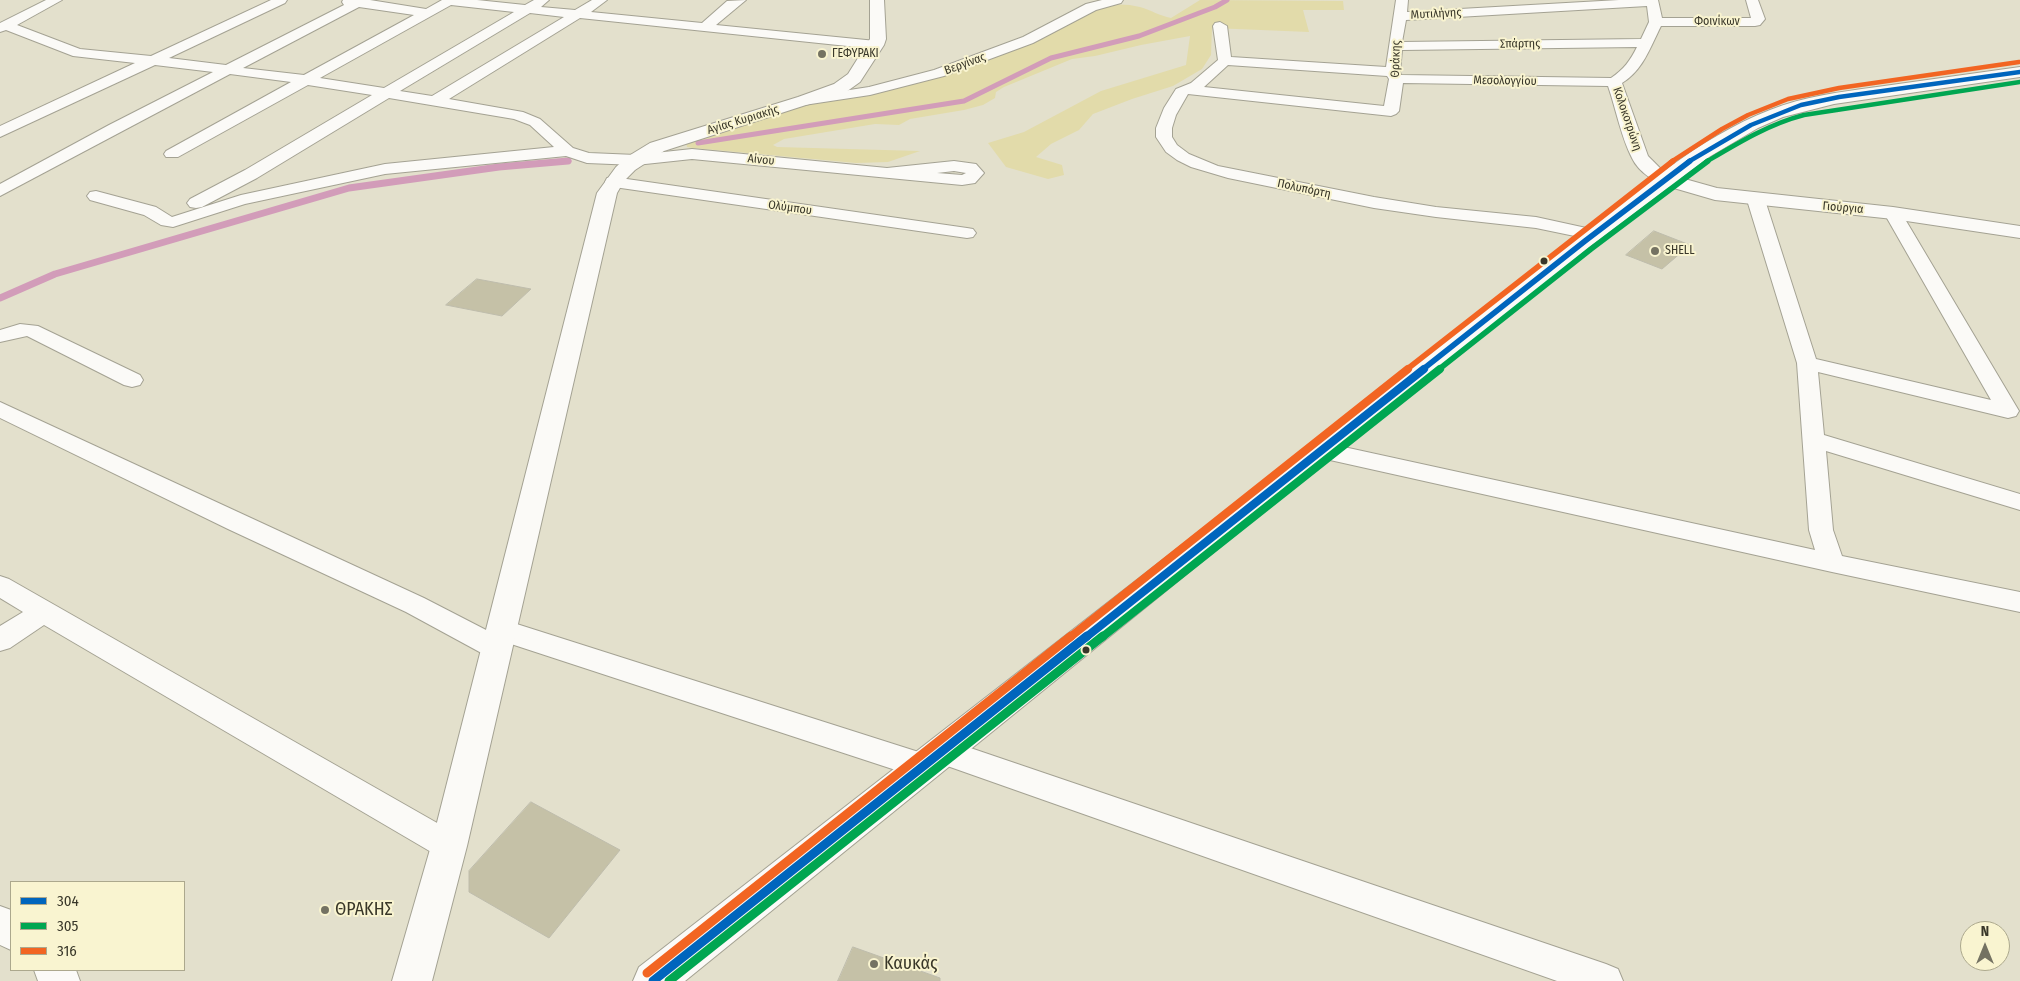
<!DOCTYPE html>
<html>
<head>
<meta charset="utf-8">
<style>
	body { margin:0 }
	#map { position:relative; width:2020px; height:981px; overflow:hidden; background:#e3e0cc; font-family:"Fira Sans Condensed",sans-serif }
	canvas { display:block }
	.legend { position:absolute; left:10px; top:881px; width:175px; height:90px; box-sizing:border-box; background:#f9f4d0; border:1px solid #aca88d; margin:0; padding:6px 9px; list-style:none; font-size:15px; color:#393729 }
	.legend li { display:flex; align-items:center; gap:10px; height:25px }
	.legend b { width:25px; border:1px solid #aca88d }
	.north { position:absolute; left:1960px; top:921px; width:50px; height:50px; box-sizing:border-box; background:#f9f4d0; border:1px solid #aca88d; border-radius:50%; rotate:0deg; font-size:14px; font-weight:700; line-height:20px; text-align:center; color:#393729 }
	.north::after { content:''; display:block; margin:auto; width:18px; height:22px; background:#747262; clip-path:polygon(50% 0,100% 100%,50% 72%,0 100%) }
</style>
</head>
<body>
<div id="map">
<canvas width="2020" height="981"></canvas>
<ul class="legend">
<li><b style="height:6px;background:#0065bd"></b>304</li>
<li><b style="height:6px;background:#00a651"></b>305</li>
<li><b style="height:6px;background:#f26522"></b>316</li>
</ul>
<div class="north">N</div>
</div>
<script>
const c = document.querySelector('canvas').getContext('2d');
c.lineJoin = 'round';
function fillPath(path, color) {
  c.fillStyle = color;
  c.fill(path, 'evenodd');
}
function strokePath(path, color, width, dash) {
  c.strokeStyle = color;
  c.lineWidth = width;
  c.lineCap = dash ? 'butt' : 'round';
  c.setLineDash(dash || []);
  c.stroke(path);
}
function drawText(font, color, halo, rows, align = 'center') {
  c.font = font + ' "Fira Sans Condensed",sans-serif';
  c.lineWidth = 4;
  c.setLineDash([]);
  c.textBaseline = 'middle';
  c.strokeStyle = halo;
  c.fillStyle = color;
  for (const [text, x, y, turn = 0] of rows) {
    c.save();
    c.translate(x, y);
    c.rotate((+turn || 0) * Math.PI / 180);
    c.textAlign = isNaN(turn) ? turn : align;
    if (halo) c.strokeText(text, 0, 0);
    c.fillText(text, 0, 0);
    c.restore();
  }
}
fillPath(new Path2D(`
	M1200 0 1343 1 1344 10H1303L1309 32 1212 28 1211 55 1202 69 1173 86 1132 99 1093 114 1079 130 1051 144 1036 157 1062 165 1064 175 1048 179 1006 167 988 143 1024 132 1101 91 1186 65 1190 36 1141 45 1095 56 1072 59 1004 87 996 92 995 98 983 105 964 110 910 119 899 125 875 124 784 139 773 145 777 147 920 151 888 162 856 163 693 148 687 147 686 142 805 103 941 74 1093 8C1109 4 1124 3 1140 7 1151 10 1160 16 1171 18Z`), '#e2dbaa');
strokePath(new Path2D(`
	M698 143 964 101 1051 58 1139 36 1215 7 1227 0
	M554 162 569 161`), '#d29cb9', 5);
strokePath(new Path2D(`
	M0 298 55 274 349 188 499 167 568 161`), '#d29cb9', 7);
const building = new Path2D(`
	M1654 231 1690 245 1662 269 1626 255Z
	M477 279 531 289 502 316 446 305Z
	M531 802 620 850 549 938 469 892V871Z
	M853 947 940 978V981H838Z`);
fillPath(building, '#c5c1a7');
strokePath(building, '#bebcac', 1);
const minor = new Path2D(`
	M46 0H62L17 25 80 49 151 56 271 0H287L285 3 169 58 226 65 344 5 342 2 343 0H370L426 9 442 0H477L525 5 534 0H549L541 7 575 10 592 0H607L591 12 702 23 727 1 746 0 716 25 876 41 883 45 876 49 580 18 449 99 523 112 540 119 573 148 589 153 636 155 692 149 887 168 954 161 976 164 984 173 975 183 962 185 692 159 636 165 587 163 566 156 385 174 245 204 173 227 161 225 144 215 90 200 87 196 90 192 96 191 156 207 172 217 241 195 385 164 554 147 530 125 514 119 389 98 257 178 202 207 196 208 190 207 187 203 190 199 245 170 372 95 308 85 178 157H166L164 154 166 151 291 82 230 74 0 196V184L109 125 213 72 155 65 0 137V126L135 63 73 56 6 30 0 32V23ZM451 5 514 12 384 88 320 78ZM359 7 414 15 304 75 243 68ZM530 13 564 17 432 96 400 91ZM954 171 966 173 962 175 937 173Z
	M1102 0H1123L1121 3 1096 10 1033 43 944 76 870 95 804 105 799 104 797 101 799 98 804 97 869 87 934 70 1023 37 1086 4Z
	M1396 0H1408L1407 12 1619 0H1658L1662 18H1751L1746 0H1758L1765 19 1760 25 1755 26H1661C1650 48 1643 70 1622 83L1648 156 1663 171 1673 176 1675 180 1673 184C1658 187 1638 171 1632 158 1621 137 1616 109 1608 86L1403 83 1399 111 1396 114 1391 116 1188 94 1176 115 1172 128V137L1177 145 1189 154 1218 166 1374 197 1436 207 1536 217 1600 231 1603 235 1600 239 1594 240 1536 228 1436 217 1374 208 1228 178 1191 167 1177 160 1166 152 1156 137V128L1164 108 1176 89 1191 83 1218 60 1213 26 1215 23 1220 22 1227 26 1231 57 1386 67ZM1647 6 1649 22 1641 39 1402 42 1406 20ZM1637 47C1630 61 1624 69 1611 78L1401 75 1400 72 1402 50ZM1228 65 1387 76 1389 79 1384 106 1204 87Z
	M613 177 967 228 973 229 976 233 973 237 967 238 607 186 605 182 607 178Z
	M1756 195 1762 196 1765 200 1816 359 1991 400 1884 213 1887 209 1893 208 1899 209 2019 411 2016 416 2008 418 1818 372 1824 435 2020 494V510L1826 451 1833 530 1842 556 2020 592V612L1832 572 1321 458 1313 455 1310 450 1313 445 1321 442 1815 550 1809 530 1797 363 1747 200 1750 196Z
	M20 324 38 326 140 375 143 380 140 385 132 387 124 385 27 336 0 342V330Z
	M0 402 424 598 488 631 491 623 501 619 928 755 926 751 931 742 941 738 1606 964 1618 969 1623 981H1557L936 762 938 766 934 775 923 779 508 643 511 648 507 656 497 659 487 656 406 612 228 529 0 418Z
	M0 576 9 579 460 836 465 846 460 856 449 861 438 856 44 625 10 648 0 651V626L23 612 0 598Z
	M0 906 11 910V950L0 945Z
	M34 970H76L80 981H38Z`);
const tertiary = new Path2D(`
	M870 0H884L886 39 884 45 860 82 846 92 664 151 635 170 624 181 617 193 467 846 432 981H392L431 846 597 193 616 167 627 157 650 143 798 97 834 84 848 74 870 39Z
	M1667 174 1717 188 1893 207 2020 226V238L1893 219 1715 200 1660 184 1657 180 1660 176Z`);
const secondary = new Path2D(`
	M2020 67V77L1834 104 1783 117 1758 128 1709 157 1592 245 685 981H633L639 967 1578 237C1639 191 1698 138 1770 110 1804 96 1841 92 1877 87 1925 80 1972 74 2020 67Z`);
strokePath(minor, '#a4a293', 2);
strokePath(tertiary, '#a4a293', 2);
strokePath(secondary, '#a4a293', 2);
fillPath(minor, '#fbfaf7');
fillPath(tertiary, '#fbfaf7');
fillPath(secondary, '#fbfaf7');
strokePath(new Path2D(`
	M1688 162 1751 125 1801 105 1839 97 2020 72`), '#0065bd', 4.5);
strokePath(new Path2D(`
	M1422 370 1585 241 1690 161`), '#0065bd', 5.5);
strokePath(new Path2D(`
	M1085 638 1424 369`), '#0065bd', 8);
strokePath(new Path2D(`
	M653 981 1087 636`), '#0065bd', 9);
strokePath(new Path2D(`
	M1706 162C1738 143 1769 124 1804 115L2020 82`), '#00a651', 4.5);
strokePath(new Path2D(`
	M1438 370 1591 249 1708 161`), '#00a651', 5.5);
strokePath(new Path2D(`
	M1101 638 1440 369`), '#00a651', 8);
strokePath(new Path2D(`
	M669 981 1103 636`), '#00a651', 9);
strokePath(new Path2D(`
	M1671 162 1722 129 1748 115 1788 99 1839 88 2019 62`), '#f26522', 4.5);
strokePath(new Path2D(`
	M1406 370 1673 161`), '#f26522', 5.5);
strokePath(new Path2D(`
	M1069 638 1408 369`), '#f26522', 8);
strokePath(new Path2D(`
	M647 973 1071 636`), '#f26522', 9);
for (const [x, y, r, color] of [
	[822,54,5,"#747262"],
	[1655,251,5,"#747262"],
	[1544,261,4.5,"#393729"],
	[1086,650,4.5,"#393729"],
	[325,910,5,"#747262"],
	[874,964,5,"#747262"]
]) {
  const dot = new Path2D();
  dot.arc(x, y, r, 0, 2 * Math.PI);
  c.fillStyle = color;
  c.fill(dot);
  strokePath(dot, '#f9f4d0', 2);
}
drawText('12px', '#393729', '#f9f4d0', [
	["Μυτιλήνης",1436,14,-3],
	["Φοινίκων",1717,22],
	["Σπάρτης",1520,44,-1],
	["Θράκης",1396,59,-88],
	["Βεργίνας",965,64,-20],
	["Μεσολογγίου",1505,81,1],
	["Κολοκοτρώνη",1627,119,71],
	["Αγίας Κυριακής",743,120,-17],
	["Αίνου",761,160,6],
	["Πολυπόρτη",1304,189,12],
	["Ολύμπου",790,208,8],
	["Γιούργια",1843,208,5]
]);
drawText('12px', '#393729', '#f9f4d0', [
	["ΓΕΦΥΡΑΚΙ",832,54],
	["SHELL",1665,251]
], 'left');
drawText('18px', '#393729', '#f9f4d0', [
	["ΘΡΑΚΗΣ",335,910],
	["Καυκάς",884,964]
], 'left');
</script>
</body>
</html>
